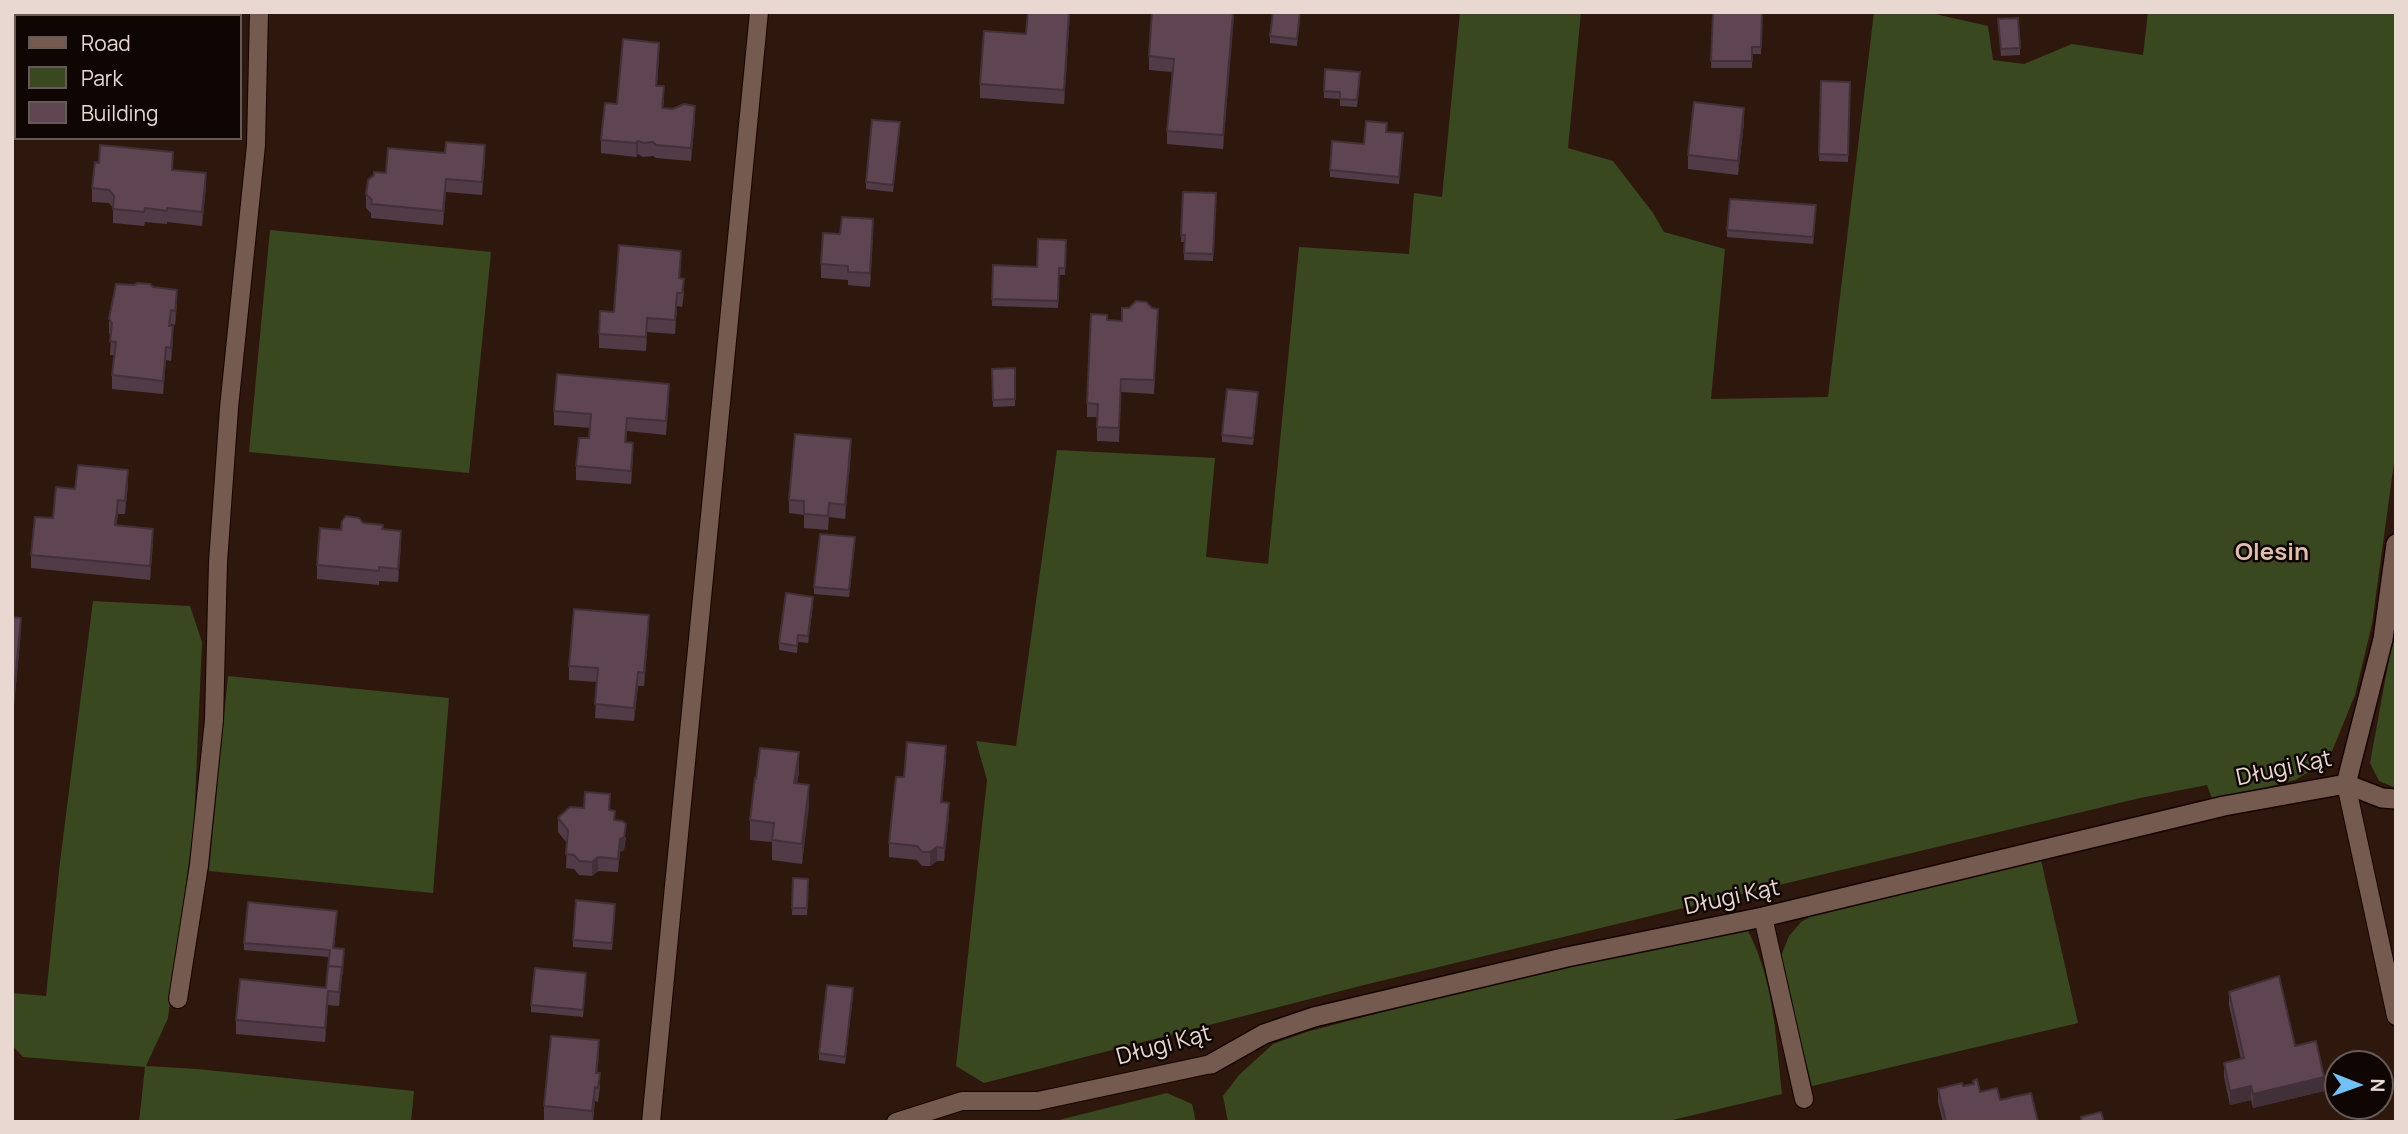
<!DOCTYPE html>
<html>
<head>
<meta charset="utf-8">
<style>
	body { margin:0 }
	#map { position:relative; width:2408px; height:1134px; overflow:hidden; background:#2e180e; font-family:Manrope,sans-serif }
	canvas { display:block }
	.frame { position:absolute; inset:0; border:14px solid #e8d8d1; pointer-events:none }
	.legend { position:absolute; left:14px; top:14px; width:228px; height:126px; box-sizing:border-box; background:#0f0604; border:2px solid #665a56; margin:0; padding:9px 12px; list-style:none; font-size:21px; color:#e8d8d1 }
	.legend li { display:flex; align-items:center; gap:14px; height:35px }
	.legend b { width:35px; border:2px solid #665a56 }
	.north { position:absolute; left:2324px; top:1050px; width:70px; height:70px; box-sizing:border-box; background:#0f0604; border:2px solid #665a56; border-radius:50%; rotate:91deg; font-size:19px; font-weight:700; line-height:28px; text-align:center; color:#e8d8d1 }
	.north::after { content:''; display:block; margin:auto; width:24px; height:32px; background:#71c1f4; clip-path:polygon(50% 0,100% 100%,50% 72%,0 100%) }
</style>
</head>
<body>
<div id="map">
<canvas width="2408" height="1134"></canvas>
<div class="frame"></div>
<ul class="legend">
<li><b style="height:9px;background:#755a4f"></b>Road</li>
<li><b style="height:19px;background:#3a481f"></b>Park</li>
<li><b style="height:19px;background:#5e4551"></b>Building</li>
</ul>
<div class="north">N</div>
</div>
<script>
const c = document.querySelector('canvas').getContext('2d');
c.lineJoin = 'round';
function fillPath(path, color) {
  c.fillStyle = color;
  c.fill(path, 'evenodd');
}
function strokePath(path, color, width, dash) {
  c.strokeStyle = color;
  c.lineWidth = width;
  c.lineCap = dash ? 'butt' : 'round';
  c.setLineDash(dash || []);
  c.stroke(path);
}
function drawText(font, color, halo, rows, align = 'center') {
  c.font = font + ' Manrope,sans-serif';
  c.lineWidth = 5;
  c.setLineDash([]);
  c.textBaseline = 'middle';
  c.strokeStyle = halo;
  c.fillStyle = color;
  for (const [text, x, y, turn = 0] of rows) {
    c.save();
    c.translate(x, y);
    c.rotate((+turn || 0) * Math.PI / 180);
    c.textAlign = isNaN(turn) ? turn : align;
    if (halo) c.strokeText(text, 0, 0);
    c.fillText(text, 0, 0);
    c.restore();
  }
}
fillPath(new Path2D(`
	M12 12H121L103 16H16V33L12 34Z
	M1460 12H1581L1568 148 1613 161 1653 213 1664 232 1725 249 1711 399 1828 397 1874 12H1926L1988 26 1993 60 2024 64 2072 44 2143 55 2148 12H2396V448L2372 624 2355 695 2328 761 2295 780 2213 801 2207 785 2140 798 1364 985 984 1083 956 1066 987 780 976 741 1016 746 1057 450 1215 458 1206 557 1268 564 1299 247 1409 254 1414 193 1442 197Z
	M270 230 491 252 469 473 249 452Z
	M93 601 190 606 202 642 194 824 168 1018 146 1066 197 1069 414 1091 411 1122H139L145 1067 23 1057 12 1045V993L46 996 60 862Z
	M2396 621V788L2379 781 2370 763Z
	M228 676 449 698 433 893 209 871Z
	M2041 860 2078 1023 1812 1086 1780 959 1789 936 1801 922 1824 909Z
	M1737 929 1748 931C1774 981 1776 1039 1782 1094L1664 1122H1228L1223 1096 1239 1075 1273 1044 1306 1032 1474 988Z
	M1167 1093 1192 1104 1196 1122H1051Z`), '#3a481f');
const service = new Path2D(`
	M12 123 16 84
	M2346 784 2396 1016
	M1763 917 1804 1099
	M178 999 199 865 214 720 218 562 229 408 256 145 259 12
	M651 1122 759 12
	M896 1122 962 1101H1038L1211 1064`);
const minor = new Path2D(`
	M192 16 209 12
	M12 52 16 51
	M2346 784 2383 639 2396 544
	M2346 784 2382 798 2396 799
	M1211 1064 1264 1034 1314 1017 1567 957 1763 917 2224 806 2346 784`);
strokePath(service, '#150400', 20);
strokePath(minor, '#150400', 22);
strokePath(service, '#755a4f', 18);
strokePath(minor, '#755a4f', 19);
fillPath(new Path2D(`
	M1070 12 1064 104 980 98V84L1026 34Z
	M1234 12 1223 149 1167 144V131L1172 72 1149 70V56Z
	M1713 12H1762L1761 54H1752V68H1711Z
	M1300 17 1297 46 1270 43V36Z
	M1998 19 2020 48V55L2001 56Z
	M659 56 657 86 664 100 663 108 695 119 691 161 656 158 653 156 643 157 638 154 636 157 601 153V140L617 104Z
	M1360 79 1357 107 1340 106V99L1324 98V91Z
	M1821 81 1850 82 1848 162 1819 161Z
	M1744 122 1738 175 1688 169V155Z
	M900 129 893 192 866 189V182Z
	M1387 132 1403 140 1399 184 1330 177V170L1364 144Z
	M485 159 482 195 446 192 443 225 371 218V213L366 208V194L386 173Z
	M173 170 206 187 202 226 167 222V224L145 222 144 226 113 223V208L109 203 92 202V188Z
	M1183 192 1216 193 1213 261 1184 260V242H1181Z
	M1816 212 1813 244 1727 237V230Z
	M873 233 870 287 848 285V280L821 278V264L840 234Z
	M1066 240 1065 275H1059L1058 308 992 306 993 265 1037 267Z
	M681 264 680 278 684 293 682 307 677 306 675 334 647 332 646 351 599 348V334L614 312Z
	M153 287 177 304 175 325 171 324 173 340 171 361 166 360 163 394 112 389V375L114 355H110L111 335 109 333V319Z
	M1158 323 1154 394 1121 392 1119 442 1097 441V417H1087V403Z
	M1015 368V406L993 407 992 369Z
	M669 398 666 435 627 431 626 442 633 456 631 484 576 480V466L589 438 590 428 554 425V411Z
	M1258 399 1253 445 1222 442V435Z
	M851 453 845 519 829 517 828 530 804 528V515L789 513V500Z
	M128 484 125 514H118L116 525 153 542 150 580 31 568V555L53 518 75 489Z
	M363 523 383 529 401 545 398 582 379 581V585L317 579V565L341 530Z
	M855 544 849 597 814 594V587Z
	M813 604 808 643 798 642 797 653 779 650V643Z
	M12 617 21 631 14 705 12 704Z
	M649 629 644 686H638L634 721 595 718 597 682 569 680V666Z
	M946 759 942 802 949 816 944 861H937L930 866H922L917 860 889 857V843L904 777Z
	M799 772 797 783 809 805 802 864 772 860V842L750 840V820L756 779Z
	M610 811 626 838 624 850 620 852 618 872 598 871 592 876 579 875 574 869 566 868 567 843 558 832V818Z
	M793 878 808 879 807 915H792Z
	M615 911 612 950 573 947V940Z
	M337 918 334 948 344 956 339 1006 328 1005 325 1042 236 1034V1020L326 988 329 957 244 950V943Z
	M586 980 583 1017 531 1012V1005Z
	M2229 992 2295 1046 2324 1091 2253 1108 2251 1100 2230 1105 2224 1077V1063L2241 1059 2229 1005Z
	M853 995 845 1064 819 1060V1053Z
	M599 1054 597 1073 600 1087 598 1102 595 1101 593 1122H564L544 1120V1106Z
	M1973 1081 1980 1092 2000 1100 2038 1122H1943L1938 1102V1089L1963 1086 1973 1084Z`), '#513b46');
fillPath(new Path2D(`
	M1069 12H1070L1064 104V90Z
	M1233 12 1234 18 1223 149V135Z
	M659 43V56L656 100V86Z
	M695 106V119L691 161V148Z
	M1744 108V122L1738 175V161Z
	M638 141V154L636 157V143Z
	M485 145V159L482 195V182Z
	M206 173V187L202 226V212Z
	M446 179V192L443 225V211Z
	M873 219V233L870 287V273Z
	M177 290V304L175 325V311Z
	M677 293V306L675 334V320Z
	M173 326V340L171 361V348Z
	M166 347V360L163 394V381Z
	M669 384V398L666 435V421Z
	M851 439V453L845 519V505Z
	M633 443V456L631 484V471Z
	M128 470V484L125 514V501Z
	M118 500V514L115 539V525Z
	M153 529V542L150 580V566Z
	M401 531V545L398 582V569Z
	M813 597V604L808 643V636Z
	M649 615V629L644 686V673Z
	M21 618V631L14 705V691Z
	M638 672V686L634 721V708Z
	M946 746V759L941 816V802Z
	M799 752V772L794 803V783Z
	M809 785V805L802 864V844Z
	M949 803V816L944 861V848Z
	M626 824 624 850 620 852 618 872 620 839Z
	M937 847V861L930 866V852Z
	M598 857V871L592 876V862Z
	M344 949V956L339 1006V992Z
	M853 988V995L845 1064V1057Z
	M328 991V1005L325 1042V1028Z
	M599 1040V1054L596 1086V1073Z
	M2324 1077V1091L2253 1108V1094Z
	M2251 1086V1100L2230 1105V1091Z
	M595 1087V1101L592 1122V1111Z`), '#423039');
const building = new Path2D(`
	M1028 12H1069L1064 90 980 84 984 31 1026 34Z
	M1152 12H1233L1223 135 1167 131 1174 59 1149 56Z
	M1273 12H1300L1297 39 1270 36Z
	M1713 12H1762L1761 47H1752V61H1711Z
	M2018 18 2020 48 2001 49 1998 19Z
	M623 39 659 43 656 86H664L662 108 673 109 684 104 695 106 691 148 656 145 653 142 643 143 638 141 636 143 601 140 605 103 617 104Z
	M1325 69 1360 72 1357 100 1340 99V92L1324 91Z
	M1821 81 1850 82 1848 155 1819 154Z
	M1694 102 1744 108 1738 161 1688 155Z
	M872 120 900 122 893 185 866 182Z
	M1366 121 1387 123 1386 132 1403 133 1399 177 1330 170 1332 141 1364 144Z
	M446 142 485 145 482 182 446 179 443 211 371 204 372 200 366 194 368 180 374 175V172L386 173 388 148 445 153Z
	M100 145 173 152 172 170 206 173 202 212 167 208V211L145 208 144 212 113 209 114 196 109 190 92 188 95 162 99 163Z
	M1183 192 1216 193 1213 254 1184 253 1185 235H1181Z
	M1730 199 1816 205 1813 237 1727 230Z
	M842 217 873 219 870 273 848 272V266L821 264 823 233 840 234Z
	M1038 239 1066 240 1065 268H1059L1058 301 992 299 993 265 1037 267Z
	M619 245 681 251 679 278 684 279 682 293H677L675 320 647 318 646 337 599 334 600 311 614 312Z
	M138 283 150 284 153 287 177 290 175 311 171 310 169 326H173L171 348 166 347 163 381 112 375 116 342 110 341 112 323 109 319 116 284 134 285Z
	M1136 301 1146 302 1152 308 1158 309 1154 380 1121 379 1119 428 1097 427 1098 404 1087 403 1091 314 1107 315V320L1122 321V308H1129Z
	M1015 368V399L993 400 992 369Z
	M557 374 669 384 666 421 627 418 625 442 633 443 631 471 576 466 579 438H589L591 414 554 411Z
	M1227 389 1258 392 1253 438 1222 435Z
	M795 434 851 439 845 505 829 503 828 516 804 514V501L789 500Z
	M78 465 128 470 125 501 118 500 115 525 153 529 150 566 31 555 35 517 53 518 56 487 75 489Z
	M346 516 359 518 363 523 383 525 382 529 401 531 398 569 379 567V571L317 565 320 528 341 530 342 521Z
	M820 534 855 537 849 590 814 587Z
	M786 593 813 597 808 636 798 635 797 646 779 643Z
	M574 609 649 615 644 673 638 672 634 708 595 704 598 668 569 666Z
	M12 617 21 618 14 691H12Z
	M907 742 946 746 941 802 949 803 944 848 937 847 930 852H922L917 846 889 843 896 777H904Z
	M760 748 799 752 794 783 809 785 802 844 772 840 774 823 750 820 755 778 756 779Z
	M585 792 610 794 609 810 615 811 614 820 622 821 626 824 624 837 620 839 618 859 598 857 592 862 579 861 574 855 566 854 568 830 558 818 570 807 584 808Z
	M793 878 808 879 807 908H792Z
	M576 900 615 904 612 943 573 940Z
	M248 902 337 911 333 948 344 949 342 974V967L328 966 330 950 244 943Z
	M328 966 342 967 339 992 328 991 325 1028 236 1020 240 979 326 988Z
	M535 968 586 973 583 1010 531 1005Z
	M2279 976 2295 1046 2316 1041 2324 1077 2253 1094 2251 1086 2230 1091 2224 1063 2244 1058 2229 992Z
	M827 985 853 988 845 1057 819 1053Z
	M551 1036 599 1040 596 1073H600L598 1088 595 1087 592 1111 544 1106Z
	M1977 1079 1980 1092 1997 1088 2000 1100 2031 1093 2038 1122H1946L1938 1089 1962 1083 1963 1086 1974 1084 1973 1081Z
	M2101 1112 2104 1122H2082L2081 1117Z`);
fillPath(building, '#5e4551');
strokePath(building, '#423039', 2);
drawText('23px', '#e8d8d1', '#0f0604', [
	["Długi Kąt",2284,769,-12],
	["Długi Kąt",1732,898,-12],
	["Długi Kąt",1164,1046,-15]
]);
drawText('bold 24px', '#ddbeb1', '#0f0604', [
	["Olesin",2272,553]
]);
</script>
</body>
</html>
